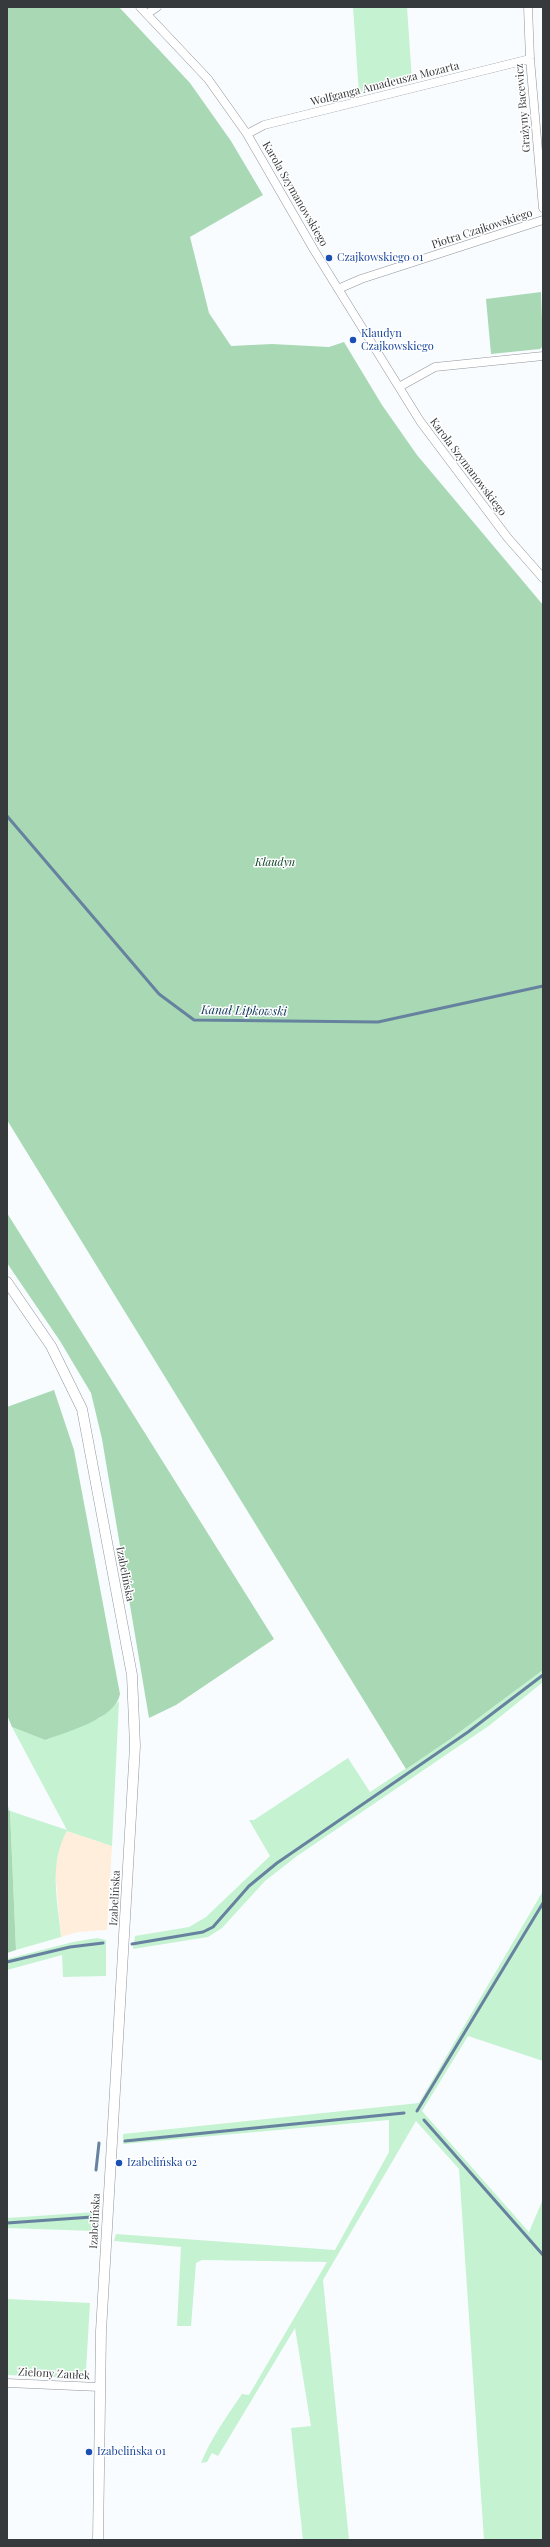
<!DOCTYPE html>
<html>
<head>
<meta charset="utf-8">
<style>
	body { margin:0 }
	#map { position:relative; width:550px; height:2547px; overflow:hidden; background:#f8fcff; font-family:"Playfair Display",serif }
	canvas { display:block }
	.frame { position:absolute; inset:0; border:8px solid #373a3c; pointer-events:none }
</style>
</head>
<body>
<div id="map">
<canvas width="550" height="2547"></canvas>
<div class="frame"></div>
</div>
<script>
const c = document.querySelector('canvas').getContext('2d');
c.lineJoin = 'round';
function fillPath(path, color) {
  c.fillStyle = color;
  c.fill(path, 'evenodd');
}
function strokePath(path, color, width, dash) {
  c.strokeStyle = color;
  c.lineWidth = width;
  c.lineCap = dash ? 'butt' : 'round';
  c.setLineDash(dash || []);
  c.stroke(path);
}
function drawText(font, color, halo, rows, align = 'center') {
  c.font = font + ' "Playfair Display",serif';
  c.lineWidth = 3;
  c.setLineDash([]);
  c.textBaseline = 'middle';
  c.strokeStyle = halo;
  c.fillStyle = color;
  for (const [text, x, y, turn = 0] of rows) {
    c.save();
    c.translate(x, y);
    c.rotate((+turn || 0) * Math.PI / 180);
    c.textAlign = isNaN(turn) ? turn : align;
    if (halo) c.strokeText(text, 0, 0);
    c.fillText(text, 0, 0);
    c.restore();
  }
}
fillPath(new Path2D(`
	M67 1831 112 1846 107 1930 78 1932 61 1937 55 1869 60 1844Z`), '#ffeedc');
fillPath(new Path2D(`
	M353 7H407L412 80 359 94Z
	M543 1670V1682L490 1725 297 1856 265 1881 222 1928 208 1937 133 1949 135 1936 189 1927 206 1917 270 1856 249 1820H254L348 1758 370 1792 449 1740Z
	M119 1701 112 1846 67 1831C48 1864 58 1901 61 1937L16 1950 10 1811 7 1810V1804L10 1811 67 1830 12 1727 45 1740 100 1718Z
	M543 1891V2061L468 2036 422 2111 529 2232 543 2199V2540H484L459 2169 416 2121 323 2280 349 2540H303L291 2428 311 2426 295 2328 218 2456 212 2453 207 2462 201 2463C211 2438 227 2416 242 2394L249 2395 327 2262 202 2260 196 2263 191 2326H177L181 2247 114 2241 116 2234 335 2250 389 2152V2120L123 2144V2134L419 2103Z
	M97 1938 106 1940V1976L63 1977 62 1955 7 1970V1959L73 1942Z
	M95 2212 94 2231 7 2228V2218Z
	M7 2299 90 2303 86 2370 78 2378 7 2375Z`), '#c5f2d1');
fillPath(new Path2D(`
	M7 7H119L190 83 231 141 263 195 190 237 209 313 231 346 272 344 329 347 344 342 382 405 417 455 543 605V1670L449 1740 406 1769 7 1120Z
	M541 292 543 346 540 349 491 354 486 299Z
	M7 1213 274 1639 176 1705 149 1718 102 1439 91 1393 60 1341 7 1263Z
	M54 1390 74 1450 120 1694C116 1719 66 1732 45 1740L12 1727 7 1715V1407Z
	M7 1810 10 1811 16 1950 7 1953Z`), '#a8d9b4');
strokePath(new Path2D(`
	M7 816 159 994 194 1020 378 1022 543 986
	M132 1944 203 1932 213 1927 249 1886 277 1863 468 1732 543 1675
	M7 1962 70 1947 103 1943
	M417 2111 543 1903
	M424 2120 543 2255
	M125 2141 404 2113
	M96 2170 99 2143
	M7 2223 92 2217`), '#67829f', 3);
const minor = new Path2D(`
	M140 7 208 79 247 134 314 250 420 421 507 537 543 578
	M528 7 530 59 543 208
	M147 14 157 7
	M247 134 264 125 530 59
	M338 289 361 279 543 220
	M399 387 435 367 543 356
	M7 2383 99 2387`);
const tertiary = new Path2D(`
	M7 1282 51 1346 82 1409 132 1675 135 1746 101 2331 98 2540`);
strokePath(minor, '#90959a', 9);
strokePath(tertiary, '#90959a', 11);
strokePath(minor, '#fff', 8);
strokePath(tertiary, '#fff', 10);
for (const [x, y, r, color] of [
	[329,258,4,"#1a4fb4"],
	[353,340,4,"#1a4fb4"],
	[119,2163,4,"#1a4fb4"],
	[89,2452,4,"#1a4fb4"]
]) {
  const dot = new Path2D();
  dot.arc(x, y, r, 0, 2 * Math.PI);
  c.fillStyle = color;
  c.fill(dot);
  strokePath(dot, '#fff', 1.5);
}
drawText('11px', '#373a3c', '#fff', [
	["Wolfganga Amadeusza Mozarta",385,84,-14],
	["Grażyny Bacewicz",523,108,-95],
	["Karola Szymanowskiego",295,194,60],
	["Piotra Czajkowskiego",482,229,-18],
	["Karola Szymanowskiego",468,467,53],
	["Izabelińska",125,1574,79],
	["Izabelińska",115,1898,-87],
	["Izabelińska",95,2221,-87],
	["Zielony Zaułek",54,2374,3]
]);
drawText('11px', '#164399', '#fff', [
	["Czajkowskiego 01",337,258],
	["Klaudyn",361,334],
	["Czajkowskiego",361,347],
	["Izabelińska 02",127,2163],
	["Izabelińska 01",97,2452]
], 'left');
drawText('italic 11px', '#003d1c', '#fff', [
	["Klaudyn",275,863]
]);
drawText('italic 12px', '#09335a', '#fff', [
	["Kanał Lipkowski",244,1011,1]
]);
</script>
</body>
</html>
